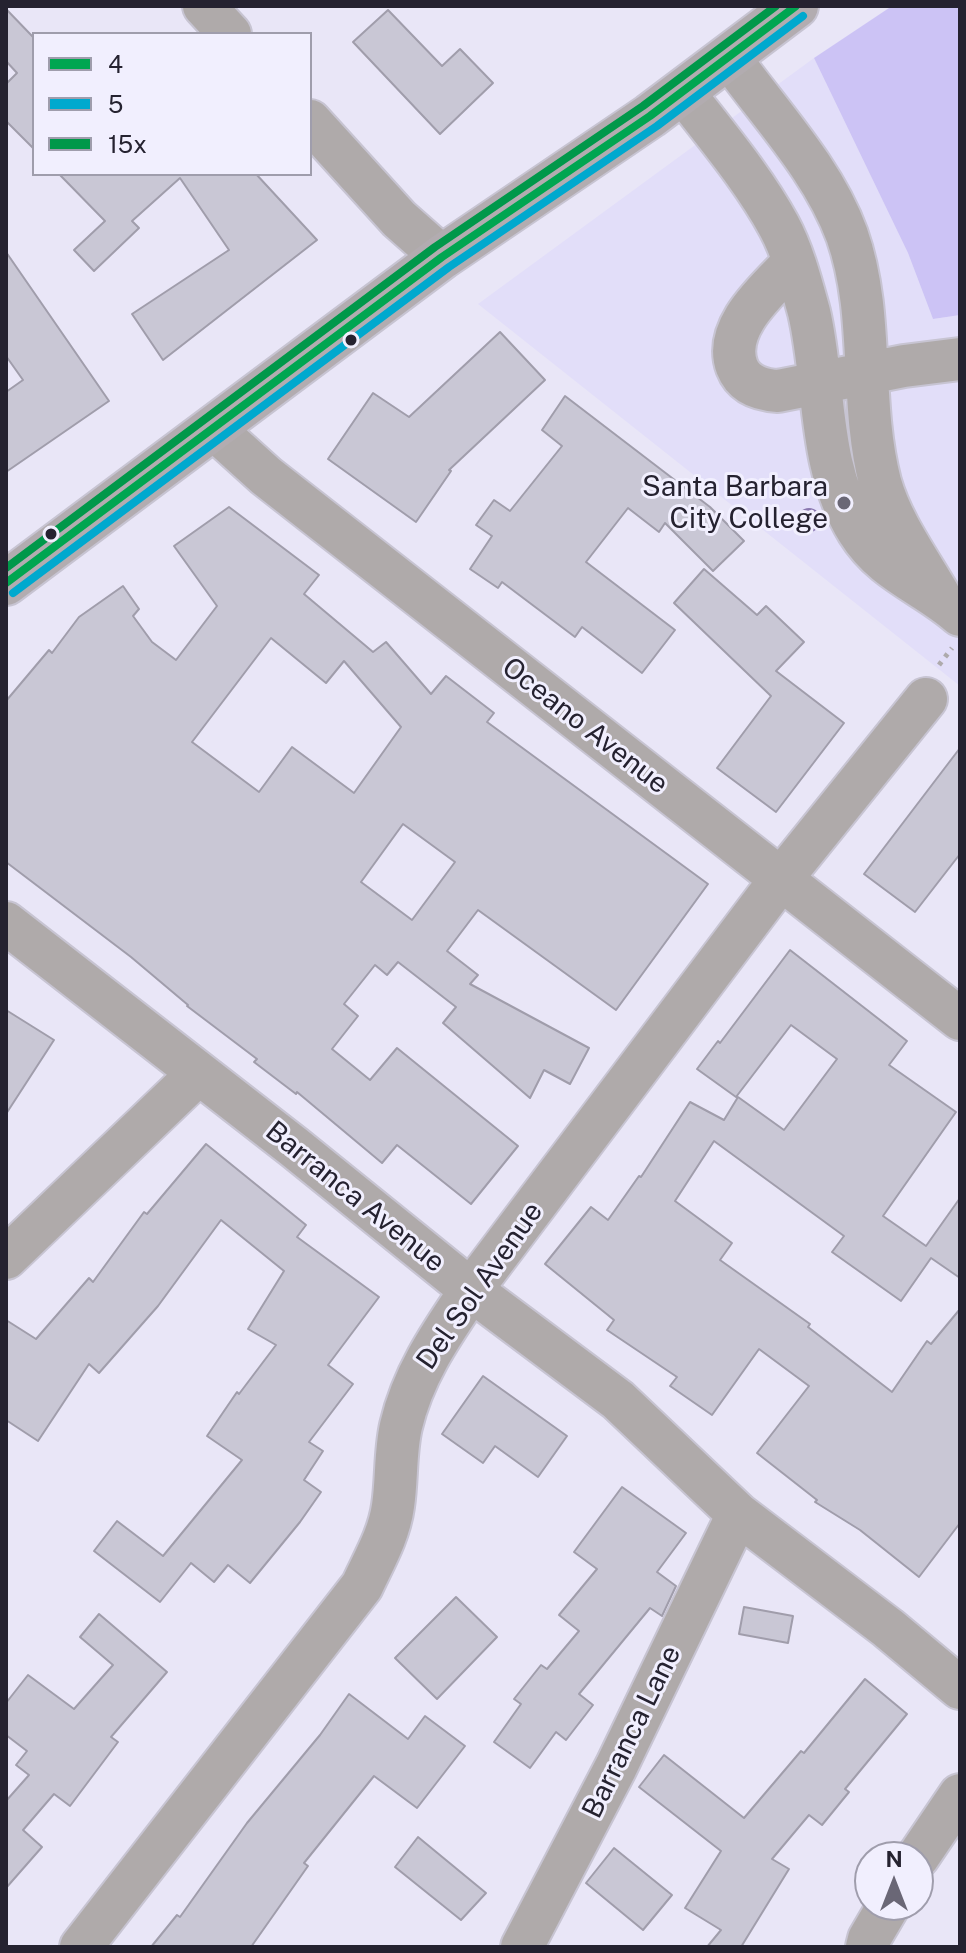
<!DOCTYPE html>
<html>
<head>
<meta charset="utf-8">
<style>
	body { margin:0 }
	#map { position:relative; width:966px; height:1953px; overflow:hidden; background:#e9e6f7; font-family:"Public Sans",sans-serif }
	canvas { display:block }
	.frame { position:absolute; inset:0; border:8px solid #252230; pointer-events:none }
	.legend { position:absolute; left:32px; top:32px; width:280px; height:144px; box-sizing:border-box; background:#f1effe; border:2px solid #9f9dac; margin:0; padding:10px 14px; list-style:none; font-size:24px; color:#252230 }
	.legend li { display:flex; align-items:center; gap:16px; height:40px }
	.legend b { width:40px; border:2px solid #9f9dac }
	.north { position:absolute; left:854px; top:1841px; width:80px; height:80px; box-sizing:border-box; background:#f1effe; border:2px solid #9f9dac; border-radius:50%; rotate:0deg; font-size:22px; font-weight:700; line-height:32px; text-align:center; color:#252230 }
	.north::after { content:''; display:block; margin:auto; width:28px; height:36px; background:#6a6776; clip-path:polygon(50% 0,100% 100%,50% 72%,0 100%) }
</style>
</head>
<body>
<div id="map">
<canvas width="966" height="1953"></canvas>
<div class="frame"></div>
<ul class="legend">
<li><b style="height:10px;background:#00a651"></b>4</li>
<li><b style="height:10px;background:#00a9ce"></b>5</li>
<li><b style="height:10px;background:#00984a"></b>15x</li>
</ul>
<div class="north">N</div>
</div>
<script>
const c = document.querySelector('canvas').getContext('2d');
c.lineJoin = 'round';
function fillPath(path, color) {
  c.fillStyle = color;
  c.fill(path, 'evenodd');
}
function strokePath(path, color, width, dash) {
  c.strokeStyle = color;
  c.lineWidth = width;
  c.lineCap = dash ? 'butt' : 'round';
  c.setLineDash(dash || []);
  c.stroke(path);
}
function drawText(font, color, halo, rows, align = 'center') {
  c.font = font + ' "Public Sans",sans-serif';
  c.lineWidth = 6;
  c.setLineDash([]);
  c.textBaseline = 'middle';
  c.strokeStyle = halo;
  c.fillStyle = color;
  for (const [text, x, y, turn = 0] of rows) {
    c.save();
    c.translate(x, y);
    c.rotate((+turn || 0) * Math.PI / 180);
    c.textAlign = isNaN(turn) ? turn : align;
    if (halo) c.strokeText(text, 0, 0);
    c.fillText(text, 0, 0);
    c.restore();
  }
}
fillPath(new Path2D(`
	M814 58 908 253 933 319 960 315V686L478 304Z`), '#e2def9');
fillPath(new Path2D(`
	M892 6H960V315L933 319 908 253 814 58Z`), '#ccc3f5');
const building = new Path2D(`
	M6 9 34 38V149L6 121V84L17 73 6 61Z
	M388 10 442 66 460 49 493 83 440 134 353 42Z
	M59 174H256L317 240 163 360 132 314 229 250 180 178 132 221 139 228 94 271 74 250 105 221Z
	M6 252 109 401 6 472V392L23 380 6 356Z
	M500 332 545 380 449 470 451 471 416 522 328 459 373 393 409 417Z
	M565 396 710 507 744 541 713 571 665 523 659 532 628 508 586 562 675 630 642 673 582 627 575 637 502 582 498 588 470 569 492 536 476 525 494 500 510 511 562 446 542 430Z
	M229 507 319 575 304 594 373 652 386 642 431 694 446 676 494 713 487 722 708 884 616 1010 478 910 447 951 478 975 470 984 589 1048 570 1084 544 1070 530 1098 443 1023 456 1007 398 962 387 975 375 965 344 1004 358 1016 332 1049 370 1080 397 1048 518 1146 471 1204 397 1145 382 1163 297 1092 296 1094 254 1062 257 1059 187 1006 188 1005 131 957 6 862V701L49 650 52 653 79 617 123 586 139 609 133 616 152 642 176 660 217 606 174 546ZM271 638 326 683 344 661 401 727 354 793 292 747 259 792 192 742ZM403 824 455 862 412 920 361 882Z
	M704 569 757 615 766 606 804 642 776 671 844 723 776 812 717 768 771 696 674 603Z
	M960 748V854L915 912 864 874Z
	M790 950 907 1041 889 1065 956 1112 883 1216 926 1246 960 1198V1278L931 1258 901 1301 832 1252 844 1236 714 1141 675 1201 732 1243 720 1260 810 1324 808 1327 892 1392 927 1341 931 1344 960 1309V1523L919 1577 860 1530 815 1502 817 1500 757 1453 809 1386 759 1349 712 1415 670 1386 677 1377 607 1330 614 1320 545 1264 591 1207 608 1220 639 1176 641 1177 690 1102 724 1120 738 1097 784 1130 837 1059 791 1025 736 1097 697 1069 718 1041 720 1043Z
	M6 1010 54 1040 6 1114Z
	M206 1144 306 1225 297 1237 379 1297 328 1365 353 1384 309 1442 323 1451 304 1480 321 1492 300 1522 250 1583 228 1565 214 1582 191 1563 160 1602 94 1551 117 1521 163 1556 242 1460 207 1436 237 1392 239 1394 276 1345 248 1329 284 1271 221 1220 158 1306 99 1373 89 1364 38 1441 6 1420V1320L36 1339 89 1278 93 1282 144 1212 147 1214Z
	M483 1376 567 1436 538 1477 495 1446 483 1463 442 1434Z
	M622 1487 686 1533 657 1572 676 1586 662 1616 650 1608 579 1694 593 1705 566 1740 556 1732 530 1768 494 1742 521 1704 514 1699 541 1665 547 1669 579 1631 559 1615 597 1569 574 1552Z
	M456 1597 497 1637 437 1699 395 1658Z
	M744 1607 793 1616 788 1643 739 1634Z
	M99 1614 167 1672 111 1737 118 1742 70 1806 54 1794 23 1830 42 1847 6 1888V1801L29 1775 16 1765 27 1751 6 1735V1703L28 1675 74 1709 113 1665 80 1637Z
	M865 1679 907 1714 845 1789 849 1792 822 1825 809 1815 772 1859 789 1869 741 1947H707L721 1930 685 1908 721 1851 639 1787 664 1755 744 1818 801 1751 804 1753Z
	M349 1694 408 1739 425 1716 465 1746 417 1808 374 1776 304 1863 308 1866 251 1947H151L177 1915 180 1917 247 1823 320 1735Z
	M418 1837 486 1893 461 1920 395 1867Z
	M614 1848 672 1895 643 1930 586 1883Z`);
fillPath(building, '#c9c7d5');
strokePath(building, '#a09dab', 2);
const minor = new Path2D(`
	M204 6 230 34
	M729 57C769 113 823 169 847 235 875 315 859 401 880 482 891 522 918 559 939 595
	M683 92C716 135 753 178 779 226 793 252 801 283 809 312 826 385 817 465 858 531 884 573 925 584 960 615
	M310 121 399 219 442 257
	M794 262C769 289 722 327 737 367 744 385 761 390 778 391L904 366 960 359
	M213 428 266 476 960 1019
	M6 923 294 1147 471 1290 618 1400 738 1514 888 1628 960 1688
	M6 1258 198 1074
	M918 1857 960 1795
	M81 1947 362 1586C374 1560 389 1535 393 1506 397 1480 395 1452 401 1426 413 1374 442 1333 471 1290L781 879 926 699
	M522 1947 616 1767 738 1514
	M867 1947 869 1939 889 1905`);
const major = new Path2D(`
	M6 583 442 257 650 116 796 6`);
strokePath(minor, '#c7c4d2', 46);
strokePath(major, '#c7c4d2', 48);
strokePath(new Path2D(`
	M939 665 952 648`), '#aeaaac', 5, [4, 6]);
strokePath(minor, '#afaaaa', 42);
strokePath(major, '#b2acb0', 44);
strokePath(new Path2D(`
	M6 583 442 257 650 116 796 6`), '#00a651', 8);
strokePath(new Path2D(`
	M13 593 449 267 657 126 803 16`), '#00a9ce', 8);
strokePath(new Path2D(`
	M6 568 435 247 643 106 776 6`), '#00984a', 8);
c.fillStyle = '#8976af';
for (const [x, y] of [
	[809,520]
]) {
  c.beginPath();
  c.arc(x, y, 12, 0, 2 * Math.PI);
  c.fill();
}
for (const [x, y, r, color] of [
	[351,340,7,"#252230"],
	[844,503,8,"#6a6776"],
	[51,534,7,"#252230"]
]) {
  const dot = new Path2D();
  dot.arc(x, y, r, 0, 2 * Math.PI);
  c.fillStyle = color;
  c.fill(dot);
  strokePath(dot, '#f1effe', 3);
}
drawText('28px', '#252230', '#f1effe', [
	["Santa Barbara",828,487],
	["City College",828,519]
], 'right');
drawText('28px', '#252230', '#f1effe', [
	["Oceano Avenue",585,726,38],
	["Barranca Avenue",355,1197,39],
	["Del Sol Avenue",480,1286,-55],
	["Barranca Lane",632,1732,-64]
]);
</script>
</body>
</html>
